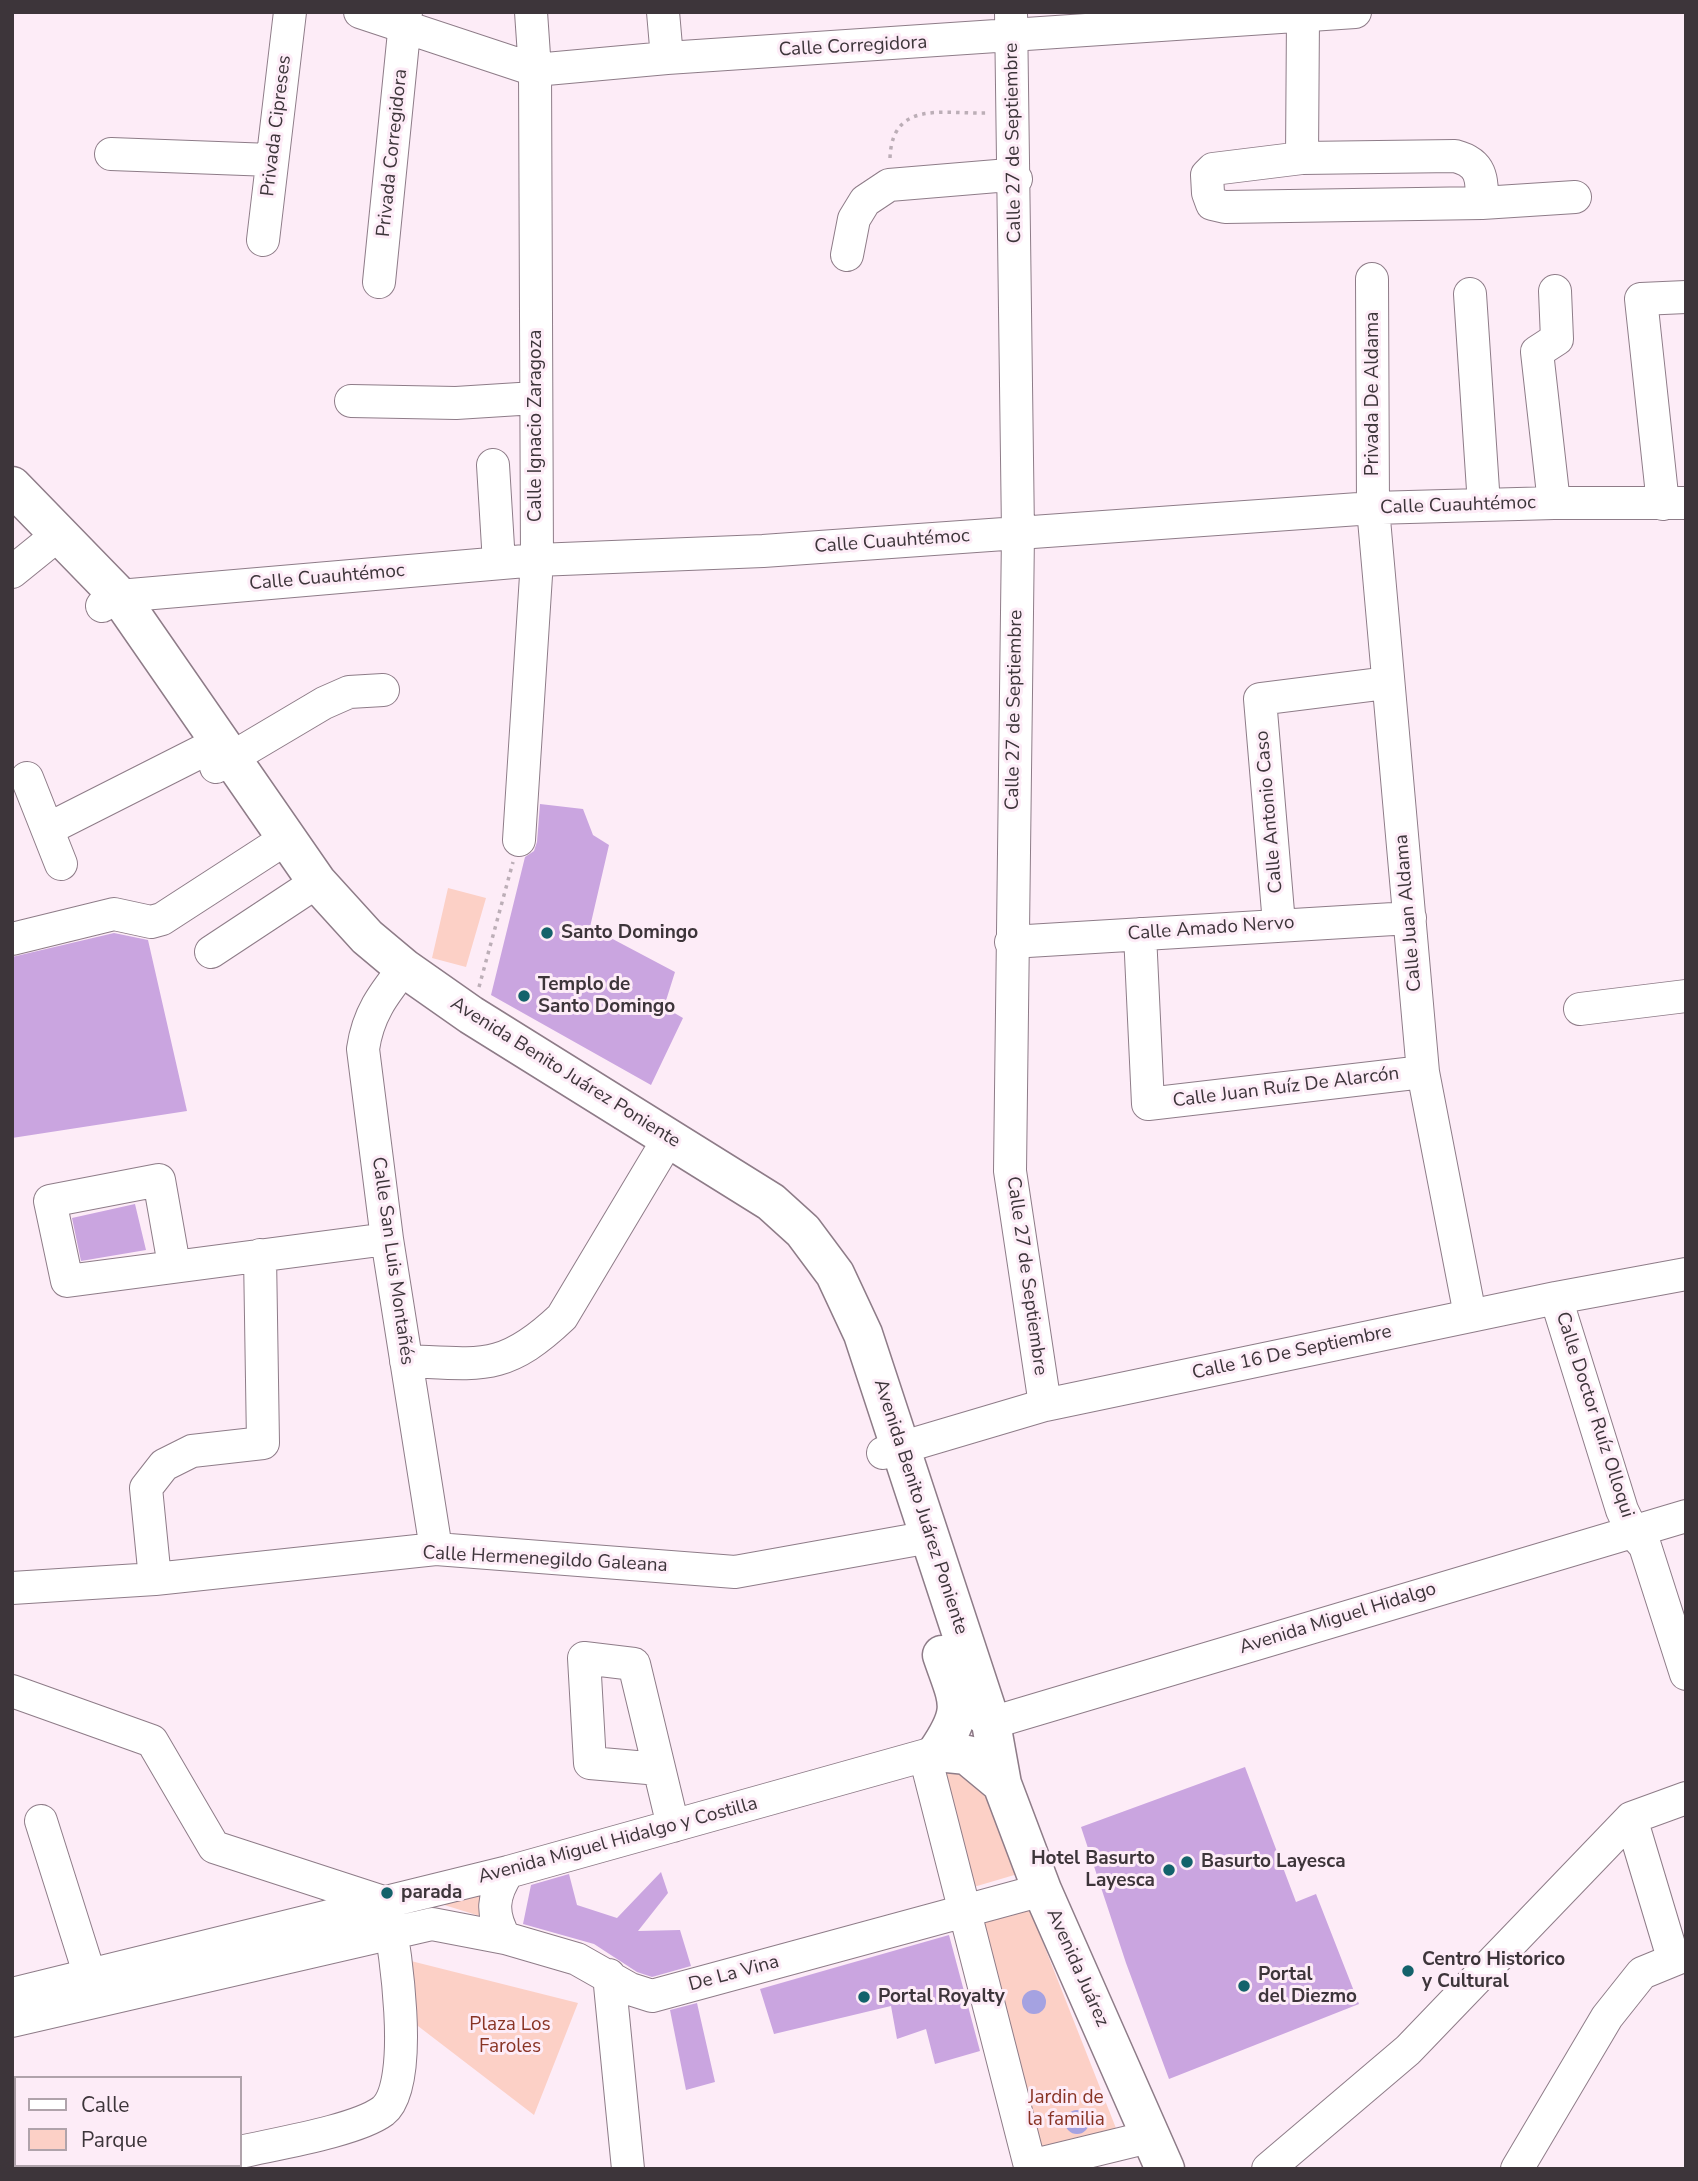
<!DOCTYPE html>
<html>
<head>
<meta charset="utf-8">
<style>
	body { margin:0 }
	#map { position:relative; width:1698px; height:2181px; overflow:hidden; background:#fdecf7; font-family:"Nunito Sans",sans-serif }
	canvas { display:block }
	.frame { position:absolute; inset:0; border:14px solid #3d353a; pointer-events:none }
	.legend { position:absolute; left:14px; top:2076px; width:228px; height:91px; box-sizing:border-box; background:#fdecf7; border:2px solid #b0a3ab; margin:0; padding:9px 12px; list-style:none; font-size:21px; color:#3d353a }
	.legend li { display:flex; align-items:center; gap:14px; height:35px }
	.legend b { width:35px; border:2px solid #b0a3ab }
</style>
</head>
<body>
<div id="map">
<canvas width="1698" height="2181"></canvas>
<div class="frame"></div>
<ul class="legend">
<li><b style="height:9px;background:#fff"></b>Calle</li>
<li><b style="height:19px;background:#fcd0c6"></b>Parque</li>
</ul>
</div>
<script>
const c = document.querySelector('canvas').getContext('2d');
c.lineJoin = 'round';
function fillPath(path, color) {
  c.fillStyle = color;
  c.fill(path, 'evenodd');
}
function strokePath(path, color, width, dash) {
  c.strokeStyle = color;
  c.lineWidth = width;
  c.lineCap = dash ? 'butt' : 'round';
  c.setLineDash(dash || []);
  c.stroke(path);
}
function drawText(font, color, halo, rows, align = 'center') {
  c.font = font + ' "Nunito Sans",sans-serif';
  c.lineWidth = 6;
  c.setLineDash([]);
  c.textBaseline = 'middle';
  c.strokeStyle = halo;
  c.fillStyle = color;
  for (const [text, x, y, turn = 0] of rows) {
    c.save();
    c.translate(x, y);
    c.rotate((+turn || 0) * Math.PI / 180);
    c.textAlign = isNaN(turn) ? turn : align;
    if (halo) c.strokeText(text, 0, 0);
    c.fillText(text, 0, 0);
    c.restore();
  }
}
fillPath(new Path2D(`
	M448 888 486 898 466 967 432 958Z
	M934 1769H979L1021 1873 967 1889Z
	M485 1888 483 1917 441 1904Z
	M1029 1907 1121 2141 1038 2160 973 1924Z
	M407 1960 578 2003 534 2115 401 2013Z`), '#fcd0c6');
fillPath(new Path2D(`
	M1022 2002a12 12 0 1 1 24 0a12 12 0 1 1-24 0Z
	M1065 2122a12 12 0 1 1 24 0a12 12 0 1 1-24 0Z`), '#a5a2e1');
fillPath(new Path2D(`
	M540 804 583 809 593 835 609 845 590 927 675 972 664 1007 683 1018 651 1085 491 995 525 857 534 851 537 842Z
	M114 933 148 940 187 1111 12 1138V957Z
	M135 1204 146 1250 81 1261 72 1218Z
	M1245 1767 1296 1902 1316 1894 1359 2004 1169 2079 1126 1963 1081 1827Z
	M661 1872 668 1893 638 1931 680 1930 691 1966 652 1977 637 1972 594 1944 523 1924 531 1885 569 1874 577 1905 617 1918Z
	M949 1935 980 2051 935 2064 926 2029 897 2039 891 2006 774 2034 760 1989Z
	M697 2003 715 2082 686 2090 670 2010Z`), '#caa5e0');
const minor = new Path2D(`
	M360 12 535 70 667 58 1355 12
	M663 12 667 58
	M1011 12 1018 533 1010 1171 1045 1405
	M111 154 271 160
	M1302 158 1303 16
	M1482 203C1482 178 1482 163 1455 156L1302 158 1213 169 1207 175 1208 193 1212 204 1225 207 1482 203 1575 197
	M263 240 290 12
	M847 255 854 219 865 201 889 185 997 176 1016 179
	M1372 279 1373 508 1423 1072 1470 1315
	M379 282 406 12
	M1470 294 1484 505
	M351 401 456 403 535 398
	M493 465 499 563
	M1554 503 1537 352 1557 339 1555 291
	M1663 504 1641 299 1686 297
	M12 572 59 534
	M102 606 119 596 537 560 763 551 1373 508 1554 503H1686
	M216 767 324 703 349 692 383 690
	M27 778 61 864
	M48 829 220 742
	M519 840 537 560 535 70 531 12
	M1279 924 1260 699 1387 683
	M1140 934 1148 1104 1423 1072
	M12 939 114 914 151 922 162 919 287 838
	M1011 942 1410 918
	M211 952 317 882
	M404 968C383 995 368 1014 363 1049L387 1239 436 1549
	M1580 1009 1686 996
	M174 1265 159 1180 50 1201 67 1281 387 1239
	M1556 1298 1622 1510 1632 1531 1645 1546 1686 1674
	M406 1361C481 1364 504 1372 562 1317L669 1138
	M883 1453 1045 1405 1556 1298 1686 1274
	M155 1579 146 1488 164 1465 192 1451 263 1443 260 1255
	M12 1588 155 1579 436 1549 735 1572 930 1537
	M12 1691 152 1741 214 1847 386 1903C394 1942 417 2084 383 2111 356 2131 274 2144 240 2152
	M973 1711 991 1723 1686 1516
	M925 1756 1030 2166 1153 2136
	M659 1769 590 1763 584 1658 634 1664 673 1826
	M1631 1818 1673 1958
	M41 1821 90 1976
	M505 1938C491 1914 492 1896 508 1872
	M609 1975 628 2169
	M12 1994 508 1872 937 1752
	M12 2021 432 1924 505 1938 577 1959 630 1989 652 1996 1042 1890
	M170 2169 185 2165
	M1268 2169 1408 2050 1631 1818 1686 1798
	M1517 2169 1607 2017 1642 1973 1686 1955`);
const major = new Path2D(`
	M12 486 119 596 317 882 367 937 404 968 471 1015 771 1202 803 1231 835 1274 863 1334 991 1723 1002 1784 1042 1890 1165 2169
	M942 1655C958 1702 967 1708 937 1752L967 1755 1002 1784`);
strokePath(minor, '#8e7c88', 34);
strokePath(major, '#8e7c88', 41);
strokePath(new Path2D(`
	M890 158C892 100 943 114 986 113
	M479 987 513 862`), '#bcaeb7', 3.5, [3.5, 5]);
strokePath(minor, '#fff', 32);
strokePath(major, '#fff', 38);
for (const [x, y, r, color] of [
	[547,933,7,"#13626b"],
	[524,996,7,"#13626b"],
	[1187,1862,7,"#13626b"],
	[1169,1870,7,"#13626b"],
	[387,1893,7,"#13626b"],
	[1408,1971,7,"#13626b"],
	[1244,1986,7,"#13626b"],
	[864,1997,7,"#13626b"]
]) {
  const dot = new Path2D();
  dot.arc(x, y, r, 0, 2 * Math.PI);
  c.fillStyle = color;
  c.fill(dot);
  strokePath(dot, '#fdecf7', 2.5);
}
drawText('19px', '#3d353a', '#fdecf7', [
	["Calle Corregidora",853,47,-3],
	["Privada Cipreses",277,126,-83],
	["Calle 27 de Septiembre",1014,143,-91],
	["Privada Corregidora",393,153,-84],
	["Privada De Aldama",1373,394,-90],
	["Calle Ignacio Zaragoza",536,426,-90],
	["Calle Cuauhtémoc",1458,506,-2],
	["Calle Cuauhtémoc",892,542,-4],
	["Calle Cuauhtémoc",327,578,-5],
	["Calle 27 de Septiembre",1015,710,-89],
	["Calle Antonio Caso",1270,812,-95],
	["Calle Juan Aldama",1409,913,-95],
	["Calle Amado Nervo",1211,929,-4],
	["Avenida Benito Juárez Poniente",565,1073,32],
	["Calle Juan Ruíz De Alarcón",1286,1088,-7],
	["Calle San Luis Montañés",392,1261,82],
	["Calle 27 de Septiembre",1026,1276,82],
	["Calle 16 De Septiembre",1292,1353,-12],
	["Calle Doctor Ruíz Olloqui",1594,1415,72],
	["Avenida Benito Juárez Poniente",920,1507,72],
	["Calle Hermenegildo Galeana",545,1560,3],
	["Avenida Miguel Hidalgo",1338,1619,-17],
	["Avenida Miguel Hidalgo y Costilla",618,1841,-15],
	["Avenida Juárez",1077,1968,66],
	["De La Vina",734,1974,-15]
]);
drawText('bold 19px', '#3d353a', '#fdecf7', [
	["Santo Domingo",561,933],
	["Templo de",538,985],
	["Santo Domingo",538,1007],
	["Hotel Basurto",1155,1859,"right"],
	["Layesca",1155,1881,"right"],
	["Basurto Layesca",1201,1862],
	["parada",401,1893],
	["Centro Historico",1422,1960],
	["y Cultural",1422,1982],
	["Portal",1258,1975],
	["del Diezmo",1258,1997],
	["Portal Royalty",878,1997]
], 'left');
drawText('19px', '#883324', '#fdecf7', [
	["Plaza Los",510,2025],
	["Faroles",510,2047],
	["Jardin de",1066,2098],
	["la familia",1066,2120]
]);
</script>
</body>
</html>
